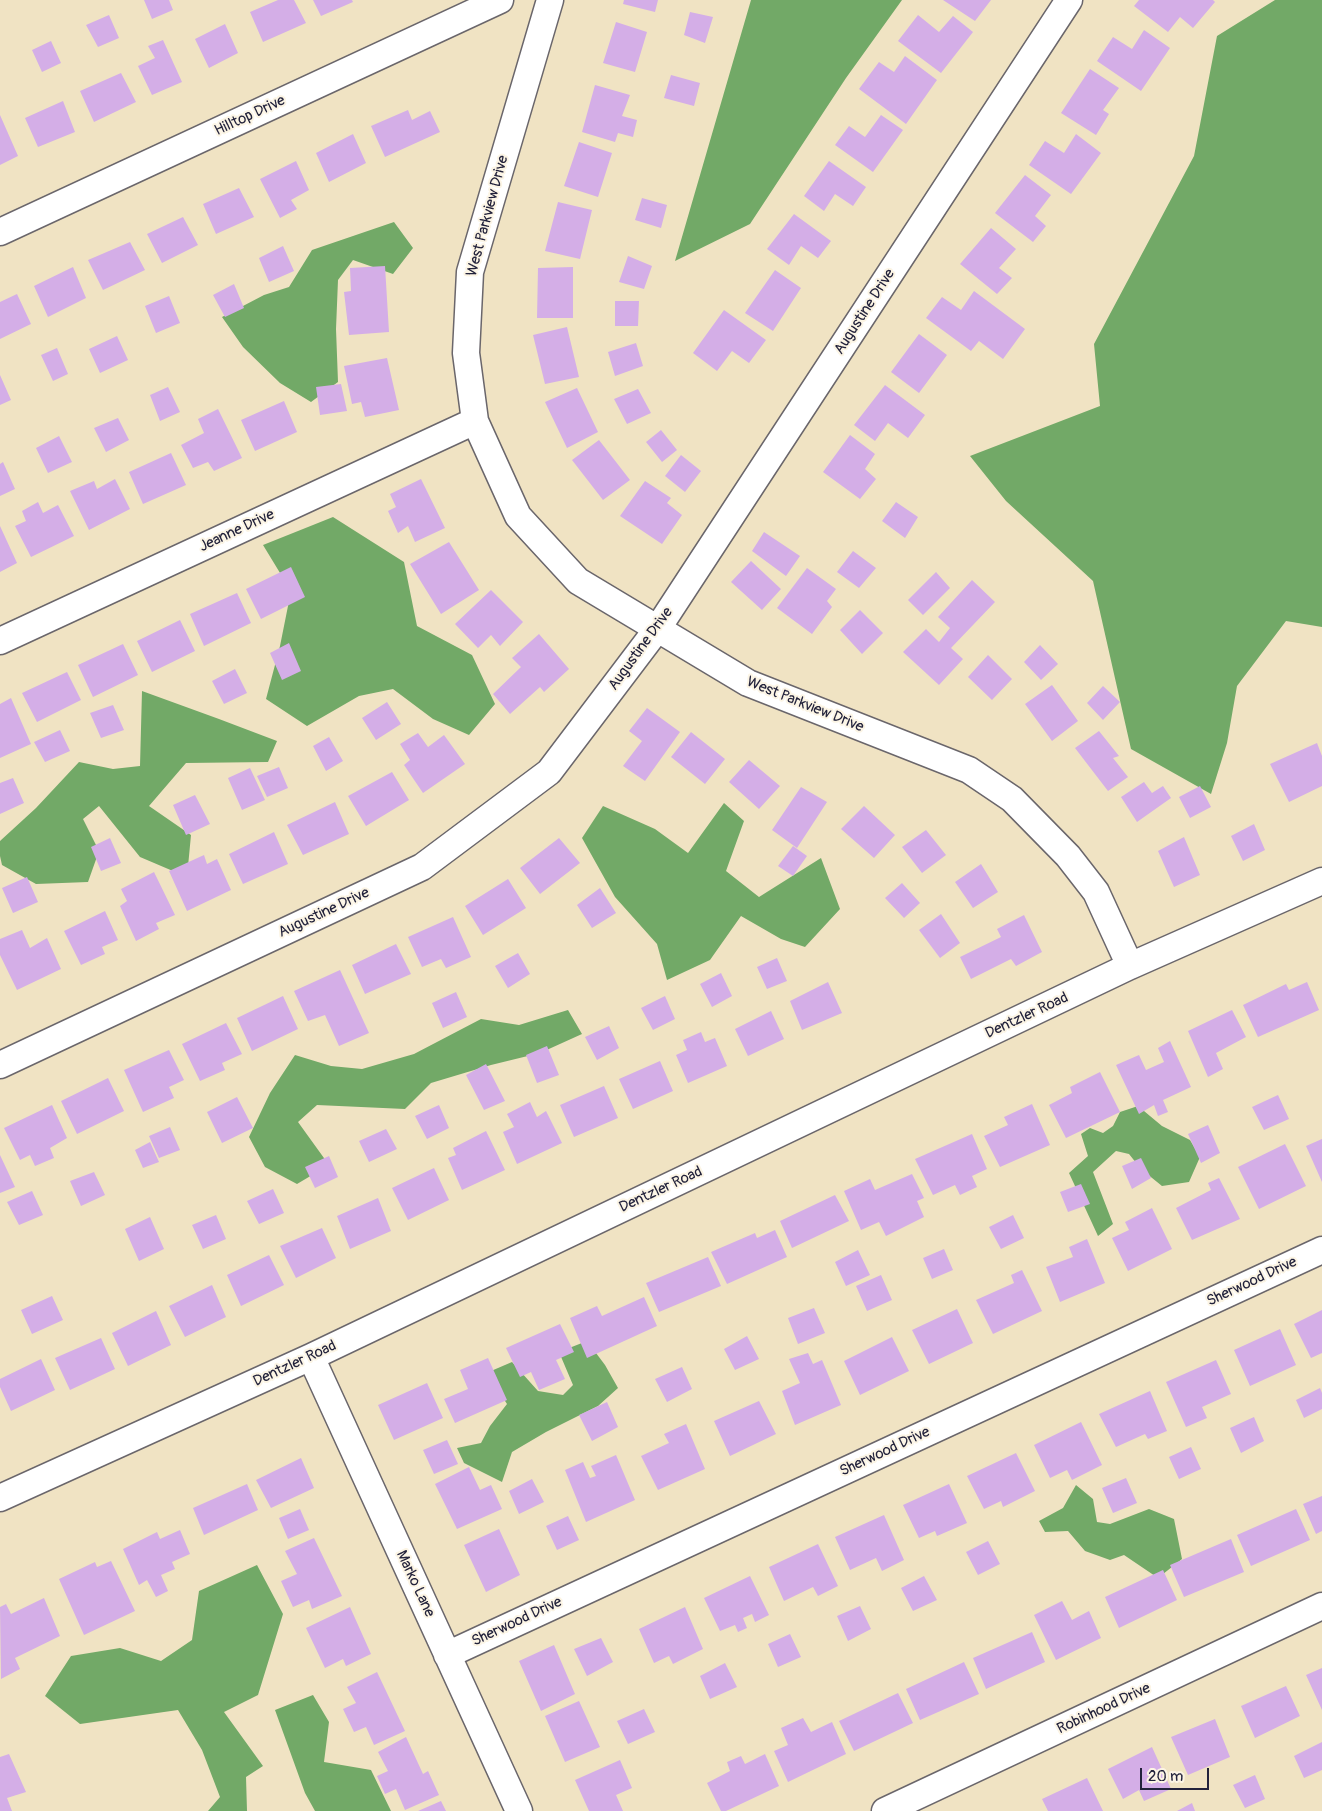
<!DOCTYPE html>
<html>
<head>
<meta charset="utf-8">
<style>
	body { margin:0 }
	#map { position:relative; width:1322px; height:1811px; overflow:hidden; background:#f0e3c3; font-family:Pangolin,sans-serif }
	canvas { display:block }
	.scale { position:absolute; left:1140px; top:1768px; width:69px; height:22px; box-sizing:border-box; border:2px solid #22223b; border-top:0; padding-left:6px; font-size:15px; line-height:18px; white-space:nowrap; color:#22223b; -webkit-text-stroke:4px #fcf5e5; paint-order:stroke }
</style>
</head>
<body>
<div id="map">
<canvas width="1322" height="1811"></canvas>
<div class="scale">20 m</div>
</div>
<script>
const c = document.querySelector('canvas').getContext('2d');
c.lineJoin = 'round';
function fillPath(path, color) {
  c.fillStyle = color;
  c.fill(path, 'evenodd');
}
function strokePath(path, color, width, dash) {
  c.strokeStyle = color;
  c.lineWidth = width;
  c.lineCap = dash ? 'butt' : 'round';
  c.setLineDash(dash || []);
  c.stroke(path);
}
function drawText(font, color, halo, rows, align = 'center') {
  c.font = font + ' Pangolin,sans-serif';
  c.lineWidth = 4;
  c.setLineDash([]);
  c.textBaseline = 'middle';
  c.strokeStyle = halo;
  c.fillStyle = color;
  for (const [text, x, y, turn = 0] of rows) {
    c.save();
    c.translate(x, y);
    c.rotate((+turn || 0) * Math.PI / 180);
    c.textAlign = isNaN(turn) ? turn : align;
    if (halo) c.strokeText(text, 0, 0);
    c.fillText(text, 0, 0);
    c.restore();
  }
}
fillPath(new Path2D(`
	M751 0H902L846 78 750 224 675 261Z
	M1275 0H1322V627L1286 621 1237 686 1227 743 1211 794 1131 749 1093 581 1006 501 970 456 1100 406 1094 344 1194 156 1217 36Z
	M394 222 413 248 393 274 353 260 338 280 336 329 338 382 311 402 280 383 243 347 222 317 264 295 289 287 312 250Z
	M333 517 404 562 417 626 472 655 495 704 469 735 433 719 393 689 359 696 307 726 266 699 280 646 291 591 263 545Z
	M142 691 219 719 277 741 268 762 186 763 149 806 191 835 187 877 140 857 99 806 83 819 99 851 88 882 36 884 2 865 0 856V841L36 808 79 762 113 769 140 766Z
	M724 803 744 821 726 871 759 897 821 858 840 909 805 947 781 939 741 916 710 960 667 980 657 944 615 897 582 838 603 806 655 829 688 853Z
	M568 1010 582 1034 540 1053 491 1065 431 1083 405 1109 317 1105 298 1122 329 1165 297 1184 265 1167 249 1137 270 1093 295 1055 331 1066 362 1069 414 1054 481 1019 519 1025Z
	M1138 1106 1162 1126 1190 1140 1200 1157 1189 1182 1162 1186 1141 1169 1129 1154 1116 1151 1093 1172 1113 1224 1098 1236 1069 1173 1088 1156 1081 1134 1090 1128 1103 1133 1113 1126 1120 1112Z
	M587 1341 605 1365 618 1388 598 1406 546 1432 512 1452 502 1482 464 1463 457 1448 481 1443 490 1426 507 1404 496 1387 491 1371 512 1362 538 1391 563 1395 573 1385 559 1352Z
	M1076 1485 1093 1499 1097 1522 1110 1524 1149 1509 1174 1519 1182 1559 1158 1578 1124 1555 1110 1560 1085 1551 1068 1531 1045 1532 1039 1521 1063 1508Z
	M257 1565 283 1614 258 1695 224 1712 263 1766 246 1777 247 1811H208L220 1797 202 1750 178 1710 80 1724 45 1696 71 1656 120 1648 161 1661 192 1640 199 1591Z
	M313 1695 329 1722 324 1762 371 1770 391 1811H315L305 1793 275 1710Z`), '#72a967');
fillPath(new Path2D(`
	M144 0H169L173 10 152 19Z
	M278 0H294L306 23 263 42 250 12Z
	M313 0H352L353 2 321 16Z
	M624 0H658L655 12 623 4Z
	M943 0H991L975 21Z
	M1139 0H1213L1215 2 1193 28 1180 17 1168 32 1134 6Z
	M690 12 713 17 705 43 684 35Z
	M109 15 119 38 98 47 86 25Z
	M918 15 939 32 953 16 973 32 941 73 898 41Z
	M616 22 647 32 635 72 603 63Z
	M225 24 238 53 209 68 195 39Z
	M1144 30 1170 48 1141 91 1097 61 1113 37 1132 49Z
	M163 40 182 82 152 95 138 66 155 58 148 46Z
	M51 41 61 63 42 72 32 50Z
	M905 56 937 80 906 124 859 89 879 62 894 72Z
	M1090 69 1119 88 1103 110 1109 114 1096 135 1061 113Z
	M121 73 136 102 94 122 80 91Z
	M671 75 700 83 694 106 664 98Z
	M595 85 630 95 622 116 637 120 633 137 618 133 615 142 582 132Z
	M63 101 75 132 38 147 25 118Z
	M408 110 412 120 430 111 440 132 385 157 371 126Z
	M0 115 18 156 0 165Z
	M881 115 903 130 873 172 835 145 849 126 865 137Z
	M353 134 366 163 329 182 316 153Z
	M1076 134 1101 153 1071 194 1029 165 1045 141 1064 153Z
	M579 142 612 153 598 197 564 186Z
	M296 161 309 190 291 200 297 209 280 218 260 179Z
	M829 161 866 187 853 206 835 194 824 211 804 196Z
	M1025 175 1051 195 1035 216 1046 226 1033 242 995 213Z
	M239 188 254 217 216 234 203 204Z
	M642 198 667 205 661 228 635 220Z
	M558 202 592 210 580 259 545 251Z
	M794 214 831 241 818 258 801 246 789 265 767 249Z
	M183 217 198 245 162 263 147 234Z
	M991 228 1016 249 999 268 1012 278 997 294 960 264Z
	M130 242 145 270 103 290 88 260Z
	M283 246 294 271 269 282 259 258Z
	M628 256 652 266 644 289 619 282Z
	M385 266 389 332 349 335 344 292 351 291 350 268Z
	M73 267 86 298 48 317 34 286Z
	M573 267V318H537L538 268Z
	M775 270 801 288 773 331 745 313Z
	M234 284 244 308 225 317 213 295Z
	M974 291 1025 329 1003 359 979 341 971 351 926 318 942 297 961 310Z
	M17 294 31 324 0 339V302Z
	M169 296 180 323 156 333 145 306Z
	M615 301H639L638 326H615Z
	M724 310 766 340 749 363 732 351 717 371 693 353Z
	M567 327 579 377 545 384 533 335Z
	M919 334 947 355 919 393 891 372Z
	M117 336 128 360 100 373 89 349Z
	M636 343 643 366 615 376 608 352Z
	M57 348 68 374 53 381 41 355Z
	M387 358 399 410 365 417 361 402 352 404 344 366Z
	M0 375 11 400 0 405Z
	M341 384 347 411 320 415 316 387Z
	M885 385 925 415 908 438 888 423 875 441 854 425Z
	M168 387 180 412 160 421 150 395Z
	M577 388 598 432 567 448 545 402Z
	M638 389 651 413 627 424 614 399Z
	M284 401 297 432 255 451 241 420Z
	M218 409 242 458 214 471 208 462 193 468 181 445 204 433 198 419Z
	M118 418 129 440 106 452 94 428Z
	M661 430 677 450 662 462 646 442Z
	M850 435 875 454 865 469 876 479 860 499 823 472Z
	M59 436 72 462 48 473 36 448Z
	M599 440 630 480 603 500 572 460Z
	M171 453 186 485 143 504 129 472Z
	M681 455 701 471 685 492 665 476Z
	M3 462 15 489 0 496V464Z
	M115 479 130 509 89 530 70 491 94 481 97 489Z
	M421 479 445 528 415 542 408 526 398 533 388 511 396 507 390 494Z
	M645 481 671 498 667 503 682 515 662 544 620 516Z
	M38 502 43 513 58 505 74 536 31 557 15 526 26 521 22 511Z
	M896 502 918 517 905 538 882 521Z
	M0 526 17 563 0 572Z
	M764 532 800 556 786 576 752 551Z
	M449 542 479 590 441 614 410 564Z
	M853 551 876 568 859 588 837 572Z
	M751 561 781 589 762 610 731 582Z
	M291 567 305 597 261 619 246 589Z
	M807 568 836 589 827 601 832 607 812 634 777 608Z
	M936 572 950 588 923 615 908 600Z
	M972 580 995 602 951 648 963 659 939 685 903 652 926 629 939 642 950 628 938 617Z
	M491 590 523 622 500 646 491 635 478 648 455 624Z
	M237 593 251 623 204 646 190 614Z
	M860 610 883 633 862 654 840 630Z
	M180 620 195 651 152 672 137 641Z
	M539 634 569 669 544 692 540 687 510 714 493 694 521 667 512 658Z
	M289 643 301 671 282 680 270 653Z
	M123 644 138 675 93 697 78 665Z
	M1040 645 1058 664 1041 680 1024 662Z
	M988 655 1012 679 992 700 968 677Z
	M235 669 247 693 224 704 212 681Z
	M67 672 81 700 37 722 22 693Z
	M1052 685 1078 721 1052 741 1025 704Z
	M1103 686 1120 702 1103 720 1087 703Z
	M11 698 31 744 0 758V704Z
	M387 702 401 724 376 740 362 718Z
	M113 705 124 730 101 738 90 713Z
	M647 708 680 732 645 781 623 766 642 741 629 731Z
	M60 730 70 751 45 762 34 742Z
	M1099 731 1119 756 1113 758 1128 777 1108 791 1075 748Z
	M691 732 725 759 705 784 671 757Z
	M418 733 428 747 444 735 465 764 423 793 404 765 410 760 400 744Z
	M329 737 343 761 326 771 313 746Z
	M1317 743 1322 756V786L1289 802 1270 764Z
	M749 760 780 786 759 809 729 782Z
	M279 767 288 788 267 797 257 776Z
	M250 768 265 800 242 810 228 778Z
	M392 772 409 800 366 826 348 796Z
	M13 778 24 803 0 814V783Z
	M1144 782 1152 793 1163 786 1171 798 1137 822 1121 797Z
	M1200 786 1211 807 1190 818 1179 797Z
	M801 787 827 802 797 848 772 830Z
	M195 795 210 824 186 835 173 805Z
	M335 802 349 834 303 855 287 825Z
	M864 806 895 835 874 858 841 829Z
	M1254 824 1265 850 1243 861 1231 836Z
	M926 830 946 855 922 873 902 847Z
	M274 832 288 864 243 884 229 854Z
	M1184 837 1200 875 1174 887 1158 851Z
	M110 838 121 863 101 871 91 847Z
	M559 838 580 863 540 894 520 868Z
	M793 846 807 856 793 876 778 866Z
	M204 855 207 864 217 859 231 890 187 911 169 871Z
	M981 864 998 892 973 908 955 882Z
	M154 872 175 915 156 923 159 929 136 941 120 906 127 901 121 889Z
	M27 877 38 902 13 913 2 888Z
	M508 879 526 908 483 935 465 906Z
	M902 883 920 903 904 918 885 898Z
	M600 888 616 913 592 928 577 905Z
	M105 911 118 940 102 947 105 954 81 965 64 931Z
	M941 914 960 943 940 958 919 930Z
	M1024 915 1042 952 1016 966 1011 959 971 979 960 957 1001 937 997 929Z
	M453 917 471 957 446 968 441 959 422 967 408 937Z
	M22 930 30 948 47 938 61 969 17 990 0 955V939Z
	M396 944 411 974 365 994 352 965Z
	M518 953 530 974 508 988 495 966Z
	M777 958 787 981 767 989 757 967Z
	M340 970 369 1033 339 1046 325 1015 308 1021 294 991Z
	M721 973 732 996 712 1007 700 984Z
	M828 982 842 1013 802 1030 790 1001Z
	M1307 982 1319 1010 1258 1037 1243 1005 1286 984 1289 990Z
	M456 992 467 1017 443 1028 432 1003Z
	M283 996 298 1029 252 1051 237 1018Z
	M665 996 675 1019 653 1030 641 1008Z
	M1232 1010 1246 1037 1216 1053 1223 1069 1208 1077 1188 1031Z
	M771 1011 784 1039 748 1056 735 1029Z
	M226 1023 242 1054 222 1063 225 1070 200 1081 182 1044Z
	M609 1026 619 1048 597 1060 585 1037Z
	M701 1032 705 1042 715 1038 727 1066 688 1083 676 1055 687 1050 683 1040Z
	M1170 1041 1191 1087 1163 1100 1168 1112 1158 1116 1154 1105 1139 1114 1116 1065 1139 1055 1146 1070 1164 1062 1158 1048Z
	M547 1046 559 1075 537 1083 526 1055Z
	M169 1050 184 1080 169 1087 174 1098 143 1112 124 1070Z
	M660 1061 673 1091 633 1109 619 1079Z
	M486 1064 505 1101 484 1110 466 1075Z
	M1100 1072 1120 1112 1066 1138 1049 1105 1072 1093 1070 1087Z
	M108 1078 124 1111 77 1134 61 1101Z
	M604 1086 618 1118 574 1137 560 1105Z
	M1278 1095 1289 1119 1264 1130 1252 1107Z
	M237 1097 253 1128 222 1143 207 1112Z
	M530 1102 537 1117 546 1111 562 1143 517 1164 503 1132 514 1127 507 1114Z
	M1032 1104 1050 1145 1000 1167 984 1136 1008 1125 1004 1117Z
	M52 1105 67 1138 50 1148 54 1158 35 1166 30 1155 20 1160 4 1128Z
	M439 1105 449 1128 427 1139 415 1116Z
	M1208 1125 1220 1153 1201 1163 1188 1134Z
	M170 1127 180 1150 159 1158 149 1136Z
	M386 1129 397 1149 369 1162 359 1141Z
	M486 1131 505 1170 462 1190 448 1158 456 1155 453 1148Z
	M972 1134 987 1169 972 1176 977 1187 960 1195 955 1185 933 1195 915 1159Z
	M1322 1139V1182L1306 1146Z
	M150 1142 159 1162 143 1168 135 1150Z
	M1285 1144 1306 1186 1259 1209 1238 1167Z
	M0 1155 15 1187 0 1193Z
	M329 1156 338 1177 315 1188 305 1167Z
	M1141 1158 1151 1178 1132 1189 1122 1166Z
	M434 1168 449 1200 408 1220 392 1188Z
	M94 1172 105 1195 81 1206 70 1181Z
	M912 1174 924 1198 917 1201 924 1217 886 1236 879 1222 861 1230 844 1191 870 1179 875 1190Z
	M1219 1178 1240 1219 1192 1240 1176 1208 1211 1190 1208 1183Z
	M1081 1184 1090 1204 1068 1212 1060 1192Z
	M273 1189 284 1213 259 1224 247 1201Z
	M32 1191 43 1215 19 1225 7 1202Z
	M835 1195 849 1221 792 1248 780 1221Z
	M378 1198 391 1231 350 1249 337 1216Z
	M1152 1208 1172 1249 1128 1271 1112 1238 1129 1230 1125 1222Z
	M216 1215 226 1239 203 1249 192 1225Z
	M1013 1215 1024 1238 1001 1249 989 1227Z
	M150 1217 164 1249 139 1261 125 1229Z
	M322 1228 336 1258 296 1278 280 1246Z
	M775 1230 787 1257 727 1284 711 1252 755 1233 757 1238Z
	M1087 1239 1105 1283 1060 1302 1046 1267 1073 1257 1069 1247Z
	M944 1249 953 1270 932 1279 923 1258Z
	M858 1250 870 1275 846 1286 835 1262Z
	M269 1255 284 1285 241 1306 227 1275Z
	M708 1257 721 1286 659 1312 646 1283Z
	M1022 1270 1042 1311 993 1334 976 1300 1014 1283 1011 1275Z
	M881 1275 892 1300 867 1311 856 1286Z
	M212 1285 226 1317 185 1337 169 1306Z
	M52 1296 63 1320 32 1334 21 1310Z
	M644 1297 657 1326 587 1358 570 1318 597 1306 602 1316Z
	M814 1308 825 1333 798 1344 788 1318Z
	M957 1309 973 1343 929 1364 912 1330Z
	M1322 1310V1353L1311 1358 1294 1324Z
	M156 1311 171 1345 128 1366 112 1333Z
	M560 1324 574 1352 556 1360 565 1379 539 1390 531 1372 520 1377 506 1348Z
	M1280 1329 1296 1365 1250 1386 1234 1350Z
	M747 1336 759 1359 735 1370 724 1349Z
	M892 1337 909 1371 860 1395 844 1361Z
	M101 1338 115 1369 70 1390 55 1358Z
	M808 1353 813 1364 822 1360 841 1405 795 1425 782 1391 800 1383 789 1359Z
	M488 1358 507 1400 455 1423 444 1399 468 1389 460 1370Z
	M41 1359 55 1390 11 1411 0 1387V1379Z
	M1216 1360 1231 1394 1202 1407 1207 1418 1186 1427 1166 1382Z
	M682 1367 692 1389 667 1402 655 1379Z
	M427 1383 443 1418 394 1440 378 1405Z
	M1320 1388 1322 1393V1409L1304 1418 1296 1400Z
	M1150 1391 1167 1431 1148 1439 1145 1434 1116 1447 1099 1414Z
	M759 1401 776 1434 730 1456 714 1421Z
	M607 1402 618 1427 592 1441 579 1415Z
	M1254 1417 1264 1441 1241 1453 1230 1428Z
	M1081 1422 1102 1465 1072 1480 1067 1470 1050 1478 1034 1445Z
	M686 1424 705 1469 658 1490 641 1456 669 1443 664 1434Z
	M447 1440 458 1464 434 1474 423 1450Z
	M1191 1447 1201 1469 1179 1479 1169 1457Z
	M1016 1453 1035 1491 1003 1507 1001 1501 984 1509 967 1476Z
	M616 1455 635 1500 586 1522 565 1470 583 1462 590 1478 596 1476 591 1466Z
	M301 1458 314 1488 271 1508 256 1480Z
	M469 1467 480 1490 491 1485 502 1509 457 1529 435 1484Z
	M1126 1478 1137 1503 1113 1513 1102 1488Z
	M532 1479 544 1502 519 1514 509 1491Z
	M247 1484 258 1510 204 1535 193 1508Z
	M949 1484 967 1523 937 1536 935 1531 919 1538 903 1505Z
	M1322 1496V1531L1316 1534 1303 1504Z
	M300 1509 309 1530 288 1539 279 1518Z
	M1296 1509 1310 1540 1251 1566 1237 1535Z
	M884 1515 904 1560 882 1571 876 1558 850 1570 835 1537Z
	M568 1516 579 1540 557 1550 546 1526Z
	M499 1529 520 1575 486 1592 464 1545Z
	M180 1530 190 1554 172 1562 175 1569 161 1575 168 1591 156 1597 147 1580 139 1585 123 1549 157 1532 160 1539Z
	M314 1538 342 1596 312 1609 309 1600 293 1607 281 1581 297 1574 285 1551Z
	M1231 1539 1244 1572 1184 1597 1170 1565Z
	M988 1541 1000 1564 978 1575 966 1552Z
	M818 1544 838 1586 818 1596 813 1587 784 1601 769 1567Z
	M111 1561 135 1611 84 1635 59 1579 95 1562 97 1567Z
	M1163 1570 1177 1600 1119 1628 1105 1597Z
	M750 1576 769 1615 755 1622 752 1614 743 1618 747 1628 738 1632 735 1625 720 1631 704 1598Z
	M924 1576 937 1600 913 1611 901 1588Z
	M44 1598 60 1636 15 1658 20 1669 1 1679 0 1607 6 1604 11 1614Z
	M1062 1601 1072 1620 1089 1611 1101 1638 1056 1660 1034 1615Z
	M860 1606 871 1629 848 1641 837 1616Z
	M350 1607 371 1654 346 1666 343 1659 325 1668 306 1628Z
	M685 1607 703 1649 673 1664 669 1656 654 1663 639 1629Z
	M1032 1632 1045 1662 986 1689 973 1658Z
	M790 1634 801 1657 778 1667 768 1644Z
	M601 1638 613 1662 587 1676 574 1649Z
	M554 1645 575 1694 541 1711 519 1661Z
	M964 1662 979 1694 920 1720 906 1689Z
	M725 1663 737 1687 710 1699 700 1676Z
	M1322 1668V1710L1306 1675Z
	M377 1672 405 1731 374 1745 366 1727 354 1732 343 1709 356 1703 347 1687Z
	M1286 1686 1300 1716 1255 1738 1241 1706Z
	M898 1693 913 1723 854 1751 839 1721Z
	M579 1701 600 1747 565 1762 545 1716Z
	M644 1709 655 1732 628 1744 617 1721Z
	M803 1718 811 1732 832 1722 846 1754 788 1782 774 1751 788 1745 781 1728Z
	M1215 1719 1230 1757 1188 1775 1171 1737Z
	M406 1737 423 1774 428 1771 439 1795 405 1810 396 1789 385 1794 377 1776 388 1771 378 1752Z
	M1322 1742V1770L1304 1778 1294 1756Z
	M1152 1747 1171 1789 1144 1801 1139 1790 1123 1799 1108 1769Z
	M9 1754 26 1792 7 1798 12 1811H0V1757Z
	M765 1754 779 1786 726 1811H721L707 1783 730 1771 727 1762 741 1756 745 1764Z
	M620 1760 632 1788 616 1795 623 1811H589L575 1780Z
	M1255 1775 1265 1799 1245 1808 1233 1785Z
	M1087 1778 1103 1811H1048L1042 1799Z
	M441 1801 446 1811H418Z
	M1192 1803 1195 1811H1177Z`), '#d4aee7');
const street = new Path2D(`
	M550 0 470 272 466 353 475 421 518 516 578 581 748 683 969 770 1012 799 1068 856 1096 892 1130 966
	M0 232 500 0
	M0 641 475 421
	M0 1065 422 867 549 772 658 628 1069 0
	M311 1357 519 1811
	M0 1498 311 1357 1130 966 1322 881
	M447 1655 1322 1250
	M885 1811 1322 1606`);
strokePath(street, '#6a666b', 29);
strokePath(street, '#fff', 26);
drawText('15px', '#22223b', '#fcf5e5', [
	["Hilltop Drive",250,116,-25],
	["West Parkview Drive",488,216,-75],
	["Augustine Drive",865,312,-57],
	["Jeanne Drive",237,531,-25],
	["Augustine Drive",641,649,-54],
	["West Parkview Drive",805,705,22],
	["Augustine Drive",324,913,-25],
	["Dentzler Road",1027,1016,-25],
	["Dentzler Road",661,1190,-25],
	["Sherwood Drive",1252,1282,-25],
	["Dentzler Road",295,1364,-25],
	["Sherwood Drive",885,1452,-25],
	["Marko Lane",415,1584,65],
	["Sherwood Drive",517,1622,-25],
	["Robinhood Drive",1104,1709,-25]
]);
</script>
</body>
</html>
